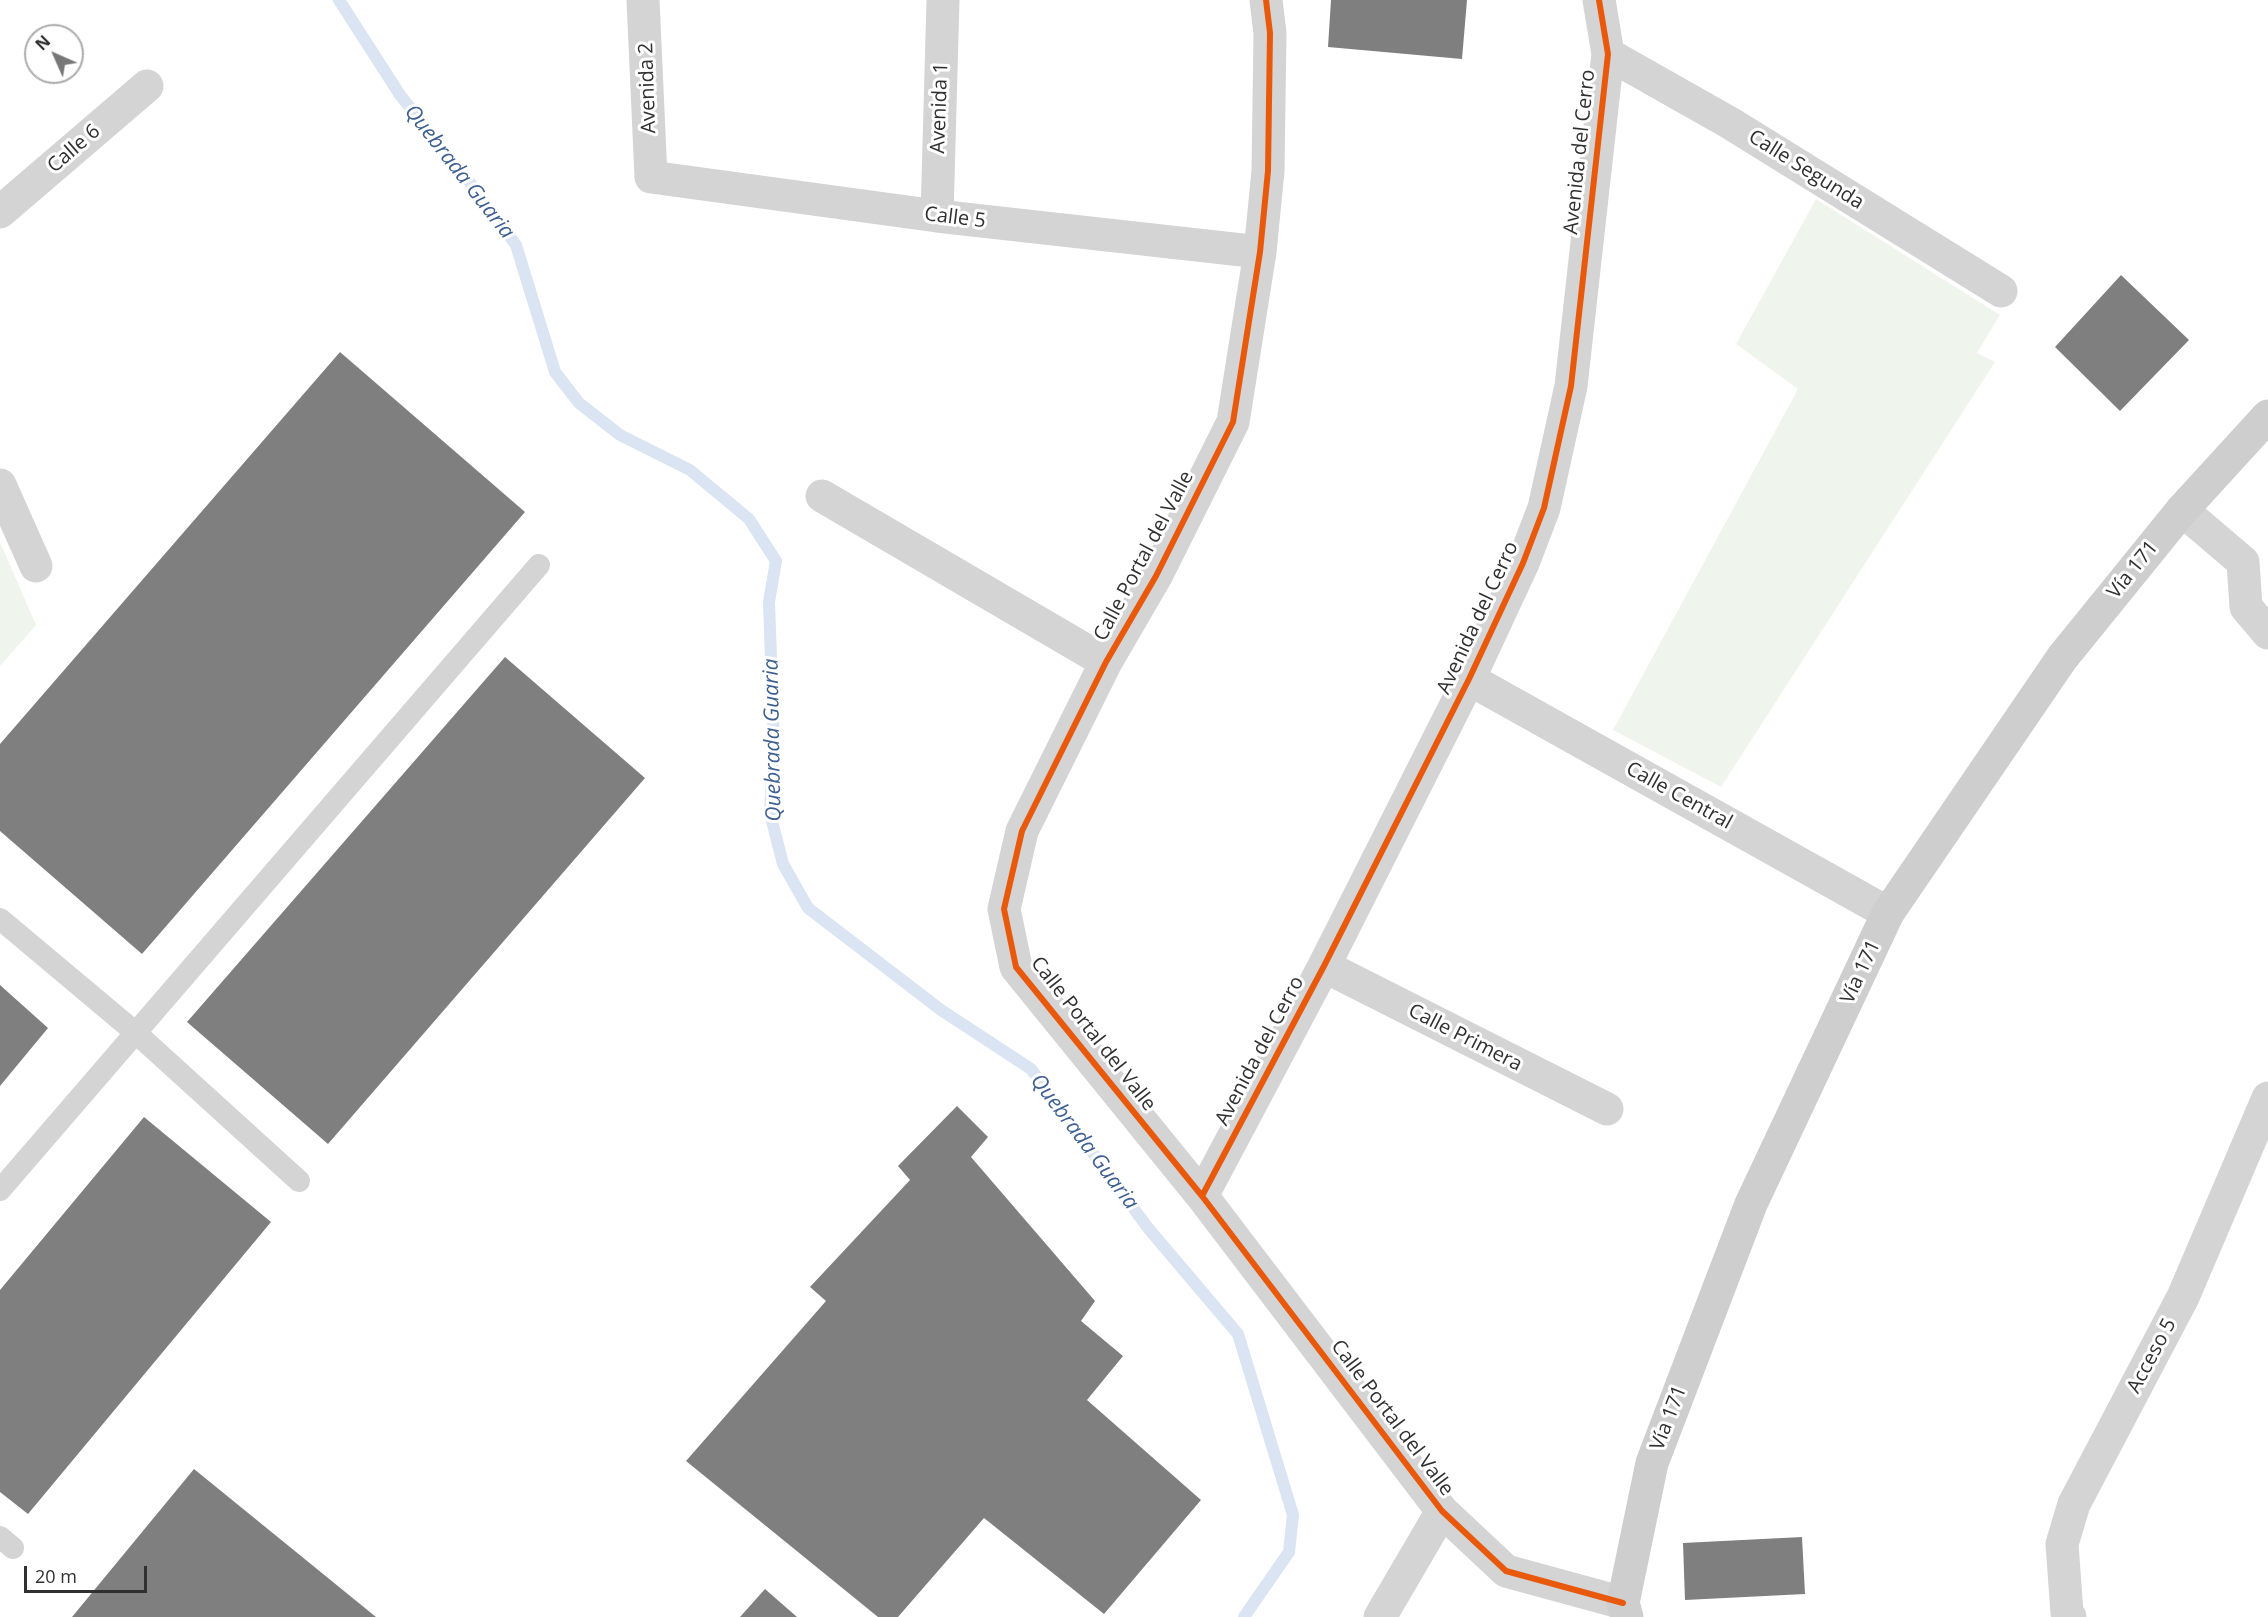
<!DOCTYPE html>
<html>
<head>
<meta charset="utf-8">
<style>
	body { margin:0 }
	#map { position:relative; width:2268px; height:1617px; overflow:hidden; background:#fff; font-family:"Open Sans",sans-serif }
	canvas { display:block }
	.north { position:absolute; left:24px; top:24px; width:60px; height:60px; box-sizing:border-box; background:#fff; border:2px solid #acacac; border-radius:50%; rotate:315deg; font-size:16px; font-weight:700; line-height:24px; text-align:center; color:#303030 }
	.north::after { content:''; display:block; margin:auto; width:21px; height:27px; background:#787878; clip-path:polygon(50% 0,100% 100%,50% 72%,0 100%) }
	.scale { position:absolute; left:24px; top:1566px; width:123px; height:27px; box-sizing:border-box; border:3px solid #303030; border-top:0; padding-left:8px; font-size:18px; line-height:21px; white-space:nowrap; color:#303030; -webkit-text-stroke:4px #fff; paint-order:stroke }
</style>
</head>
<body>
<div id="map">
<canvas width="2268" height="1617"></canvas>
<div class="north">N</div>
<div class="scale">20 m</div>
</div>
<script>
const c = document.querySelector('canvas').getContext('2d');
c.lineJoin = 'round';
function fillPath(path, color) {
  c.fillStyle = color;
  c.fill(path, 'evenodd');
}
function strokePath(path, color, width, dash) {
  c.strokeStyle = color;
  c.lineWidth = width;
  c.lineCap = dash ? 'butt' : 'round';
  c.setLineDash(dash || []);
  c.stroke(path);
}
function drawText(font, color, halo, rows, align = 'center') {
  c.font = font + ' "Open Sans",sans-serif';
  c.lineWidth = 6;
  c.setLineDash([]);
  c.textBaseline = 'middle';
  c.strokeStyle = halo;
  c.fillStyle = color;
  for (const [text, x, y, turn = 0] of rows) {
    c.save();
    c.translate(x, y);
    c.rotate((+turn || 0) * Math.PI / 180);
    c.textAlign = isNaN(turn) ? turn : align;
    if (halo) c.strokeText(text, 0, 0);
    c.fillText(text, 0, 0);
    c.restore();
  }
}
fillPath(new Path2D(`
	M1816 199 2000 315 1977 353 1995 362 1721 787 1613 730 1798 389 1736 344Z
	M0 542 36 625 0 666Z`), '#eff5ed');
strokePath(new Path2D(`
	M339 0 400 95 475 189 516 245 555 372 579 403 620 435 690 470 749 519 776 561 769 602 774 743 770 813 783 864 808 908 941 1010 1031 1069 1148 1228 1238 1334 1293 1515 1289 1552 1244 1617`), '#dae4f2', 12);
fillPath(new Path2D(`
	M1331 0H1467L1462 59 1328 47Z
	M2121 275 2189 340 2120 411 2055 347Z
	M340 352 525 512 142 954 0 831V744Z
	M505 657 645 778 328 1144 187 1022Z
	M0 985 48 1028 0 1086Z
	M957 1106 988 1137 971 1157 1095 1301 1081 1321 1123 1356 1087 1400 1201 1500 1104 1614 984 1518 898 1617H878L686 1461 826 1301 810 1287 910 1180 898 1166Z
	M144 1117 271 1222 28 1514 0 1492V1290Z
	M194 1469 376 1617H72Z
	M1802 1537 1805 1594 1685 1600 1683 1543Z
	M765 1589 797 1617H740Z`), '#7f7f7f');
strokePath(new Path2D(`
	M0 919 136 1033 299 1181
	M0 1190 539 565
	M0 1537 13 1548`), '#d4d4d4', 22);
strokePath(new Path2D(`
	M643 0 651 177 937 216 1260 252
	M1266 0 1270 33 1268 171 1260 252 1233 422 1156 576 1106 662 1022 831 1004 909 1016 967 1202 1196 1442 1511 1506 1571 1623 1603
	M1608 54 1730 123 2001 291
	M0 212 147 86
	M937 216 943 0
	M0 485 36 566
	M822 496 1106 662
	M2182 510 2243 562 2246 607 2268 633
	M1469 679 1888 913
	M1324 966 1607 1109
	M1202 1196 1324 966 1469 679 1523 563 1544 508 1571 386 1608 54 1599 0
	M1380 1617 1442 1511
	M2070 1617 2067 1613 2062 1544 2074 1504 2183 1297 2268 1098`), '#d4d4d4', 33);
strokePath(new Path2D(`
	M1627 1617 1623 1603 1652 1463 1751 1204 1888 913 2062 658 2182 510 2268 416`), '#cecece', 33);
strokePath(new Path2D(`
	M1266 0 1270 33 1268 171 1260 252 1233 422 1156 576 1106 662 1022 831 1004 909 1016 967 1202 1196 1442 1511 1506 1571 1623 1603
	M1202 1196 1324 966 1469 679 1523 563 1544 508 1571 386 1608 54 1599 0`), '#e8590c', 6);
drawText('20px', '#303030', '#fff', [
	["Avenida 2",648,88,-92],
	["Avenida 1",940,108,-88],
	["Calle 6",74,149,-41],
	["Avenida del Cerro",1580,152,-84],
	["Calle Segunda",1806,170,32],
	["Calle 5",955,218,7],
	["Calle Portal del Valle",1144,556,-62],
	["Vía 171",2133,570,-51],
	["Avenida del Cerro",1478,618,-65],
	["Calle Central",1679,796,29],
	["Vía 171",1861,972,-65],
	["Calle Portal del Valle",1093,1034,52],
	["Calle Primera",1465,1038,27],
	["Avenida del Cerro",1260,1051,-62],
	["Acceso 5",2152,1356,-62],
	["Calle Portal del Valle",1392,1418,53],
	["Vía 171",1669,1418,-69]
]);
drawText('italic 21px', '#3e5f91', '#fff', [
	["Quebrada Guaria",459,172,52],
	["Quebrada Guaria",773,740,-91],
	["Quebrada Guaria",1084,1142,53]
]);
</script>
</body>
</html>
